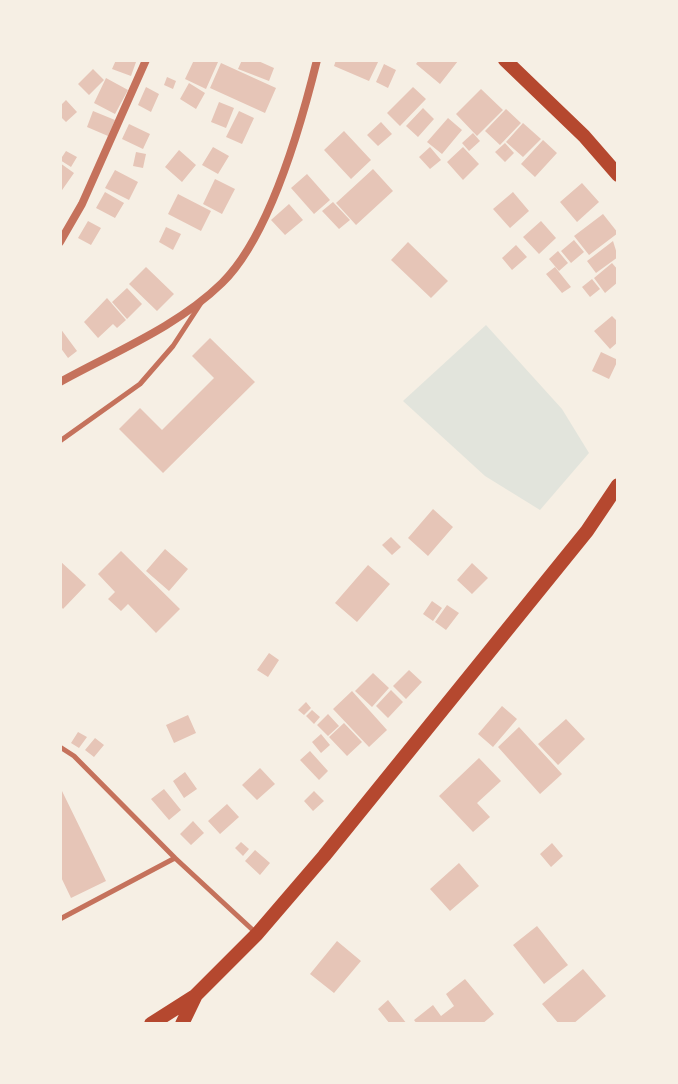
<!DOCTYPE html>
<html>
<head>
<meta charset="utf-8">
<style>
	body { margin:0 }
	#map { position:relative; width:678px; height:1084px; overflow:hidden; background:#f6efe4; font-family:"Sofia Sans Condensed",sans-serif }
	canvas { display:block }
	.frame { position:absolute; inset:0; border:62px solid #f6efe4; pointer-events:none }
</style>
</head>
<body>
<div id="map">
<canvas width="678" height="1084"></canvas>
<div class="frame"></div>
</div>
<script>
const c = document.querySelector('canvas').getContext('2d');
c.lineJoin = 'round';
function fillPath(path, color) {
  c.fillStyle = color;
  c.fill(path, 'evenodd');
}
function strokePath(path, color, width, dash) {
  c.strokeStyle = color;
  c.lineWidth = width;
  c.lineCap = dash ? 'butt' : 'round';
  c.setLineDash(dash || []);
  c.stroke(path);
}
fillPath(new Path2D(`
	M486 325 562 409 589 453 540 510 485 476 403 401Z`), '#e2e4dc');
fillPath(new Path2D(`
	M116 60 136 62 131 76 112 69Z
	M194 60 218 62 206 89 185 79Z
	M242 60H256L274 68 269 81 238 69Z
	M336 60H379L369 81 334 66Z
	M419 60H457L458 61 440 84 416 64Z
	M221 63 276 88 265 113 210 88Z
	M384 64 396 70 388 88 376 82Z
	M93 69 104 80 89 95 78 84Z
	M167 77 176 81 173 89 164 85Z
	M106 78 128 90 115 114 94 103Z
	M189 83 205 93 196 109 180 99Z
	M146 87 159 94 151 112 138 105Z
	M413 87 426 99 400 126 387 113Z
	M481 89 503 110 477 136 456 114Z
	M66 100 77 112 66 122 60 116V106Z
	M219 102 234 108 226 128 211 122Z
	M423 108 434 119 418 137 406 126Z
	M506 109 521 123 500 145 485 131Z
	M93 111 115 120 108 136 87 127Z
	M239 111 254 118 242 144 226 137Z
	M448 118 462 130 442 154 427 142Z
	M381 122 392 134 378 146 367 135Z
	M523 123 541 139 523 157 506 142Z
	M129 124 150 134 143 149 122 139Z
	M344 131 371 160 351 179 324 150Z
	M473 133 480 141 469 151 462 143Z
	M543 140 557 153 535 177 521 164Z
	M505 143 514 153 505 162 495 152Z
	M213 147 229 156 218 174 202 165Z
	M430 147 441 160 430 169 419 157Z
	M463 147 479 164 463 180 447 162Z
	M179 150 196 165 182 182 165 167Z
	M66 151 77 157 71 167 60 160Z
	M136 152 146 154 143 168 133 166Z
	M60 163 74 173 60 193Z
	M373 169 393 191 356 225 336 203Z
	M115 170 138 182 129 200 105 188Z
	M307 174 330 200 314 214 291 188Z
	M215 179 235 189 222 214 203 204Z
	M582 183 599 202 577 222 560 202Z
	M105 192 124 203 115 218 96 208Z
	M513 192 529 211 510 228 493 209Z
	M178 194 211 211 201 231 168 214Z
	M333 202 350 220 339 229 322 211Z
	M289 204 303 220 285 235 271 220Z
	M603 214 618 233 589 255 574 236Z
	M88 221 101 228 91 245 78 238Z
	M541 221 556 238 539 254 523 237Z
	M166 227 181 234 173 250 159 242Z
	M574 240 584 252 571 263 561 251Z
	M613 241 618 257 596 273 587 261Z
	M408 242 448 281 431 298 391 260Z
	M516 245 527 257 512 270 502 258Z
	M558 251 568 263 559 271 549 259Z
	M612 263 618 270V282L605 293 594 278Z
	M146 267 174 294 157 311 129 284Z
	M555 267 571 287 562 293 546 274Z
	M592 279 600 289 590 297 582 287Z
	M127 288 142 304 127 319 112 302Z
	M107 298 126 320 117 328 113 324 98 338 84 322Z
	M612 316 618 322V342L610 349 594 331Z
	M60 328 77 351 68 358 60 347Z
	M210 338 255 382 163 473 119 429 140 408 162 430 214 378 192 356Z
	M601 352 618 360 609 379 592 371Z
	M433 509 453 527 428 556 408 538Z
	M391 537 401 547 392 555 382 545Z
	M165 549 188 569 169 591 146 571Z
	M121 551 180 609 156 633 128 604 121 611 108 599 115 592 98 574Z
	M60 561 86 585 63 609 60 605Z
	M472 563 488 578 472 594 457 580Z
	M368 565 390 584 357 622 335 603Z
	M432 601 442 608 433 621 423 614Z
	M447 605 459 613 446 630 435 622Z
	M269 653 279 660 268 677 257 670Z
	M409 670 422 682 406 699 393 686Z
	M373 673 389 688 372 707 355 691Z
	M391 690 403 702 388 718 376 706Z
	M352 691 387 730 369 747 333 709Z
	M306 702 311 708 304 715 298 710Z
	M502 706 517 719 493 747 478 734Z
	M312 710 320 717 314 724 306 716Z
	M328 714 339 726 328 736 317 725Z
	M188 715 196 733 174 743 166 725Z
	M566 719 585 739 558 765 538 744Z
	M344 723 362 742 347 756 329 737Z
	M519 727 562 774 540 794 498 747Z
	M78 732 87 737 79 748 71 743Z
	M321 734 330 745 321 753 312 742Z
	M95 738 104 745 94 757 85 750Z
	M310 751 328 771 319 780 300 760Z
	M479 758 501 781 477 803 490 817 473 832 439 796Z
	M260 768 275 784 257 800 242 785Z
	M185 772 197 789 184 798 173 781Z
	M164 789 181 810 169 820 151 799Z
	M62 791 106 881 71 898 60 875Z
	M314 791 324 801 313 811 304 801Z
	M227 804 239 817 220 834 208 821Z
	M193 821 204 833 191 845 180 834Z
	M241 842 249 849 243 856 235 848Z
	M552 843 563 856 551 867 540 854Z
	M255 850 270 863 260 875 245 861Z
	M459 863 479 886 450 911 430 889Z
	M537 926 568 965 544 984 513 945Z
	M337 941 361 961 334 993 310 974Z
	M583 969 606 996 573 1024H559L542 1004Z
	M465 979 494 1014 482 1024H417L414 1020 433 1005 441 1016 454 1006 446 994Z
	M388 1000 407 1024H390L378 1009Z`), '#e6c5b7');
strokePath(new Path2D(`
	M60 441 140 384 173 346 201 303
	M60 747 74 756 175 858
	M60 919 175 858 256 933`), '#c5725c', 5);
strokePath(new Path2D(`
	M60 242 82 204 146 60
	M60 382C114 352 177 327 222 283 270 236 301 125 317 60`), '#c5725c', 8);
strokePath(new Path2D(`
	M505 60 584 136 618 175
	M151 1024 195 996
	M182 1024 196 995 257 934 324 856 587 531 618 485`), '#b5482f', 14);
</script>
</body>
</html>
